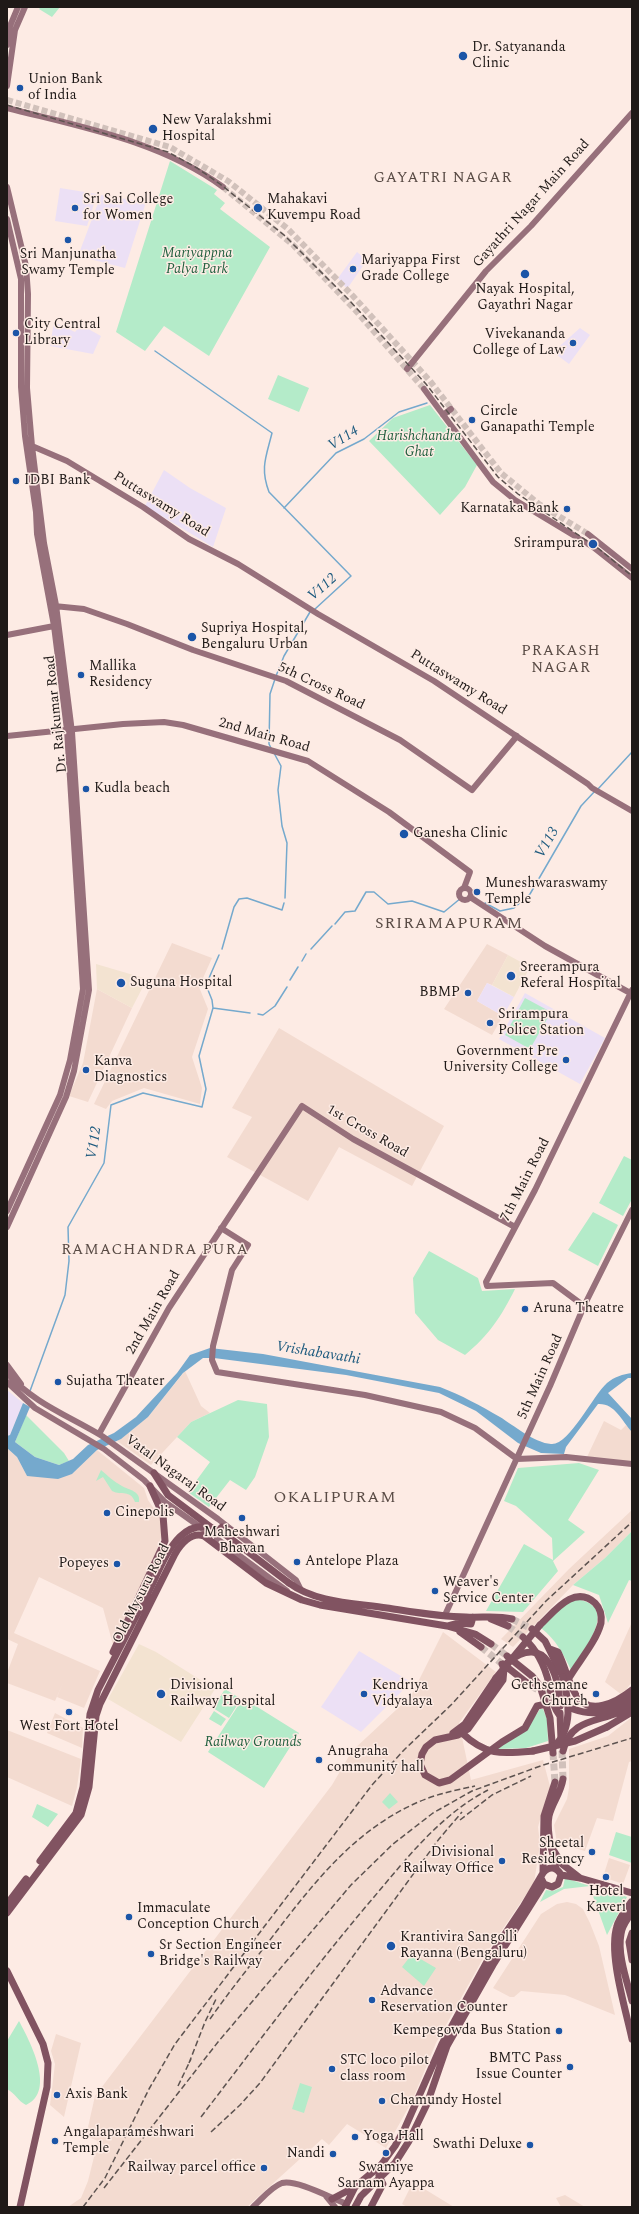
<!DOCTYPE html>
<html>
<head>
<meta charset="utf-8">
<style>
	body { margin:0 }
	#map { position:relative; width:639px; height:2214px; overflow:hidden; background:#fdebe4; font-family:Spectral,serif }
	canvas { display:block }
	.frame { position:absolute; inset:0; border:8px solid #1f1917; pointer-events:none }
</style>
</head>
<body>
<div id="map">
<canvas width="639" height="2214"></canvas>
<div class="frame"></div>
</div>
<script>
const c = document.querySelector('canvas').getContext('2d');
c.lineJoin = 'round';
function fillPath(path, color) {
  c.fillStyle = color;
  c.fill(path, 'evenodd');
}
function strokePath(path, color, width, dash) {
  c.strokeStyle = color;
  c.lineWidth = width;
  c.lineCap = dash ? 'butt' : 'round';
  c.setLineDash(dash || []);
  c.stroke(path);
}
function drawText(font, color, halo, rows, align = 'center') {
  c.font = font + ' Spectral,serif';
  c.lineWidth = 3;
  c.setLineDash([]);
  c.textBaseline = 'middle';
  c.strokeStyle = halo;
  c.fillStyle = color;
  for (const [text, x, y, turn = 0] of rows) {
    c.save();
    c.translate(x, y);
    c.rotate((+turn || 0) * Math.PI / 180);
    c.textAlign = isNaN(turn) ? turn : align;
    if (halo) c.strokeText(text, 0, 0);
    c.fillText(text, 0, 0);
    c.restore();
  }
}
fillPath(new Path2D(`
	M172 943 212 958 199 987 208 1009 192 1057 202 1088 200 1104 144 1088 112 1101 106 1109 94 1104Z
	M487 944 508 955 492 985 487 983 477 1001 503 1016 492 1035 444 1009Z
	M97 989 132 1008 88 1102 69 1096 83 1063Z
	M279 1028 444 1126 412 1186 339 1147 308 1201 227 1157 252 1117 232 1108Z
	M185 1371 201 1406 210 1413 191 1422 151 1465 117 1441 148 1417Z
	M604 1421 621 1430 626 1425 632 1432V1462L587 1457Z
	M7 1448 17 1457 27 1476 72 1474 97 1450 144 1488 148 1500 161 1519 163 1531 157 1550 113 1645 103 1608 39 1577 14 1633 100 1671 84 1708 57 1697 63 1683 55 1701 7 1683V1673L18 1644 7 1639Z
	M632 1510V1531L605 1558 573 1585 513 1647 501 1639 569 1569Z
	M632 1622V1682L622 1695 605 1682Z
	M443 1632 496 1672 459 1723 471 1780 543 1760 551 1790 544 1805 538 1827 540 1844 534 1883 485 1955 436 2043 412 2101 386 2148 347 2124 329 2145 322 2139 247 2207H68L81 2198 88 2181 98 2141 86 2136 95 2096 332 1785 352 1751 411 1696Z
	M55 1713 83 1728 82 1748 47 1733Z
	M632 1717V1761L629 1762 613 1821 597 1818 585 1851 557 1843 554 1825 567 1799 569 1788V1749L608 1736Z
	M7 1730 81 1759 77 1787 72 1806 7 1777Z
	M609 1858 630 1865 623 1884 603 1877Z
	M567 1902 576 1904 583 1909 590 1923 599 1946 615 2015 565 1995 521 1991 514 1997H510L493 1988 541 1914 557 1904Z
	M56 2034 81 2043 64 2117 50 2105 55 2064 51 2051Z
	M413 2182 454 2207H407L402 2204Z
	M565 2195 585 2207H561L556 2198Z`), '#f3dbd0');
fillPath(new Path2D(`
	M60 188 97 194 87 226 55 221Z
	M101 195 146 202 125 268 78 256Z
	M357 252 367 260 347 289 338 278Z
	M54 322 75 332 81 325 101 336 93 354 50 346Z
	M580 328 590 335 569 364 553 352Z
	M164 470 190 488 226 508 213 547 145 506Z
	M487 983 514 997 503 1016 477 1001Z
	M525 993 605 1038 580 1084 499 1039Z
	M7 1390 23 1403 10 1435 7 1436Z
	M359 1651 411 1682 361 1732 321 1707Z`), '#ece0f5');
fillPath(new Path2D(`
	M508 955 530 967 514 997 492 985Z
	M96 964 147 979 132 1008 97 989Z
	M139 1644 156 1652 215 1689 181 1742 108 1699Z`), '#f3e3d1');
fillPath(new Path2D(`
	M41 7H60L52 17 39 9Z
	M170 161 217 190 214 194 225 203 220 209 270 247 209 356 164 326 145 351 116 332Z
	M278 375 309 388 299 412 268 399Z
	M430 405 477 465 465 487 440 515 369 441 393 418Z
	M525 998 551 1012 530 1049 505 1035Z
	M624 1156 632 1160V1199L623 1216 599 1203Z
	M593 1212 618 1225 598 1266 568 1250Z
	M429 1251 478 1278 482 1291 515 1289C501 1317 489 1335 465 1355L438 1340 415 1313 413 1278Z
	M238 1400 267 1404 269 1437 255 1477 246 1490 230 1480 209 1507 188 1492 210 1462 177 1437 191 1422Z
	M26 1415 64 1453 69 1461 59 1465 35 1457 15 1442Z
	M579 1463 599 1470 568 1520 585 1532 553 1561 558 1571 523 1612 486 1611 524 1544 553 1560 552 1538 516 1506 504 1501 518 1468Z
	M101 1470C107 1475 114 1482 122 1486 129 1490 141 1491 139 1502H135C130 1489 122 1496 112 1491L103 1477 96 1481Z
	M632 1531V1581L629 1580 608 1623 599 1595 573 1585 605 1558Z
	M575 1599C622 1605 583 1650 571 1670 563 1653 556 1640 541 1628L563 1606Z
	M225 1689 241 1699 229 1718 213 1708Z
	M243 1698 299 1733 264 1788 208 1752Z
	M540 1709H543L547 1719 548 1741 526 1748 497 1749 526 1730Z
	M214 1711 226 1719 221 1726 209 1719Z
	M390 1793 398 1802 389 1809 382 1802Z
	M37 1804 58 1814 48 1827 32 1817Z
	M616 1832 632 1837V1863L609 1855Z
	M565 1878 590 1886 564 1889 540 1902 546 1890 553 1891 563 1887Z
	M616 1893 627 1897 607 1935 593 1896 589 1894Z
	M412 1954 436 1968 424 1986 402 1967Z
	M19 2021C29 2040 57 2091 26 2105 18 2101 15 2093 7 2089V2041Z
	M300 2083 312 2087 304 2113 292 2109Z`), '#b4ebc9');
fillPath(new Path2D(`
	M210 1348 263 1354 440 1387C461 1395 481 1406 500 1417 513 1425 535 1443 551 1444 569 1446 593 1395 607 1383 614 1377 623 1374 632 1373V1378H628L608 1393 632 1419V1432C621 1420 615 1403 598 1404L566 1447 564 1454 541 1453 518 1443 476 1411 439 1393 346 1375 214 1358H203L183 1373 148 1417 121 1439 97 1450 72 1474 58 1479 27 1476 17 1457 7 1448V1436L10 1435 23 1403 30 1407 15 1442 35 1457 59 1465 73 1459 88 1445 114 1433 136 1417 177 1373 190 1355Z`), '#75a9cd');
strokePath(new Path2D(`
	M155 351 272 433C266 457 260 468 269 492L351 576 315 609
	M284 508 336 453 364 439 399 412 427 403
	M276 676 284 656 310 612
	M271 748 269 744 270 694 275 679
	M274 753 281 766 278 790 282 826 287 843 285 898
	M598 789 632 752
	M485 903 500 911 514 908 530 894 581 806 595 791
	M335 924 345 912 355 911 366 892H374L388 904 412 901 444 912 461 898
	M222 949 234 907 239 899 247 898 282 910 284 903
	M311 949 332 926
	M302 961 306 954
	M290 980 298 967
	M213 1008 250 1013
	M258 1014 263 1015 275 1006 287 987
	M30 1391 65 1295 69 1261 68 1227 104 1163 111 1105 143 1093 202 1107 206 1089 199 1056 213 1008 212 1000 206 985 219 955`), '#75a9cd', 1.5);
strokePath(new Path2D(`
	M7 100 170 147 228 181 288 229 353 296 430 381 501 473 539 504 588 534
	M223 187 293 245 356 311 424 389`), '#d1c1bb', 6, [6, 3]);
strokePath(new Path2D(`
	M512 1619 532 1629
	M508 1626 523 1637
	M491 1644 507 1656
	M481 1647 501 1663
	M531 1686 573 1709
	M562 1751 563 1779
	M553 1753 555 1782`), '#d1c1bb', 7, [7, 3.5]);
strokePath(new Path2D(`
	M7 45 10 26 18 7
	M7 86 15 30 25 7
	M7 108C81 127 160 141 223 187
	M7 187 26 266 28 294 27 388 32 446 44 543 56 605 72 732 89 990 74 1071 66 1097 7 1227
	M7 219 21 279V387L25 436 36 512 37 534 54 626 67 730 83 989 70 1060 60 1095 7 1211
	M407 369 486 271 531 226 632 113
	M424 389 493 482 515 500 593 547 632 578
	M443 415 451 409
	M32 446 67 461 143 507 189 539 238 564 318 614 434 681 588 784 592 788 632 811
	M588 534 632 569
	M54 606 84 609 127 624 193 650 286 681 400 740 472 790 517 736
	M7 635 54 626
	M7 736 123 724 164 722 183 725 308 761 389 812 470 872 464 888
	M459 894a6 6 0 1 1 12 0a6 6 0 1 1-12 0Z
	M470 897 545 946 632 994
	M221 1228 248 1245 232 1270 213 1346 212 1360 217 1372 365 1395 441 1412 475 1428 517 1459 566 1457 632 1464
	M584 1306 553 1283 487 1286 486 1282 535 1190 632 990
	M7 1365 21 1384
	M7 1373C33 1403 69 1416 102 1436L218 1519 296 1580 301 1590
	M7 1382 35 1408 104 1449 144 1480 165 1502 203 1529
	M99 1434 169 1308 302 1106 353 1139 515 1227
	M217 1539 287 1591
	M445 1615 550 1386 584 1306 632 1210
	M326 2196 335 2207
	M253 2207C262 2199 271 2187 282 2183 296 2179 331 2198 347 2204`), '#97707b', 6);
strokePath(new Path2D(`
	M154 1473 168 1495 212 1528 210 1535H201
	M215 1534 222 1527 234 1532
	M289 1583C316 1603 355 1603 387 1608 413 1612 440 1617 466 1617 482 1618 496 1615 512 1619
	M491 1619 508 1626
	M540 1625C554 1612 574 1584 595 1603 600 1608 602 1615 601 1623 596 1642 579 1661 569 1678
	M448 1626 459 1623 471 1624 473 1617
	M532 1629 545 1641 563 1677
	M460 1632 481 1647
	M523 1637C536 1649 545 1666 549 1684 552 1696 552 1706 560 1716
	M550 1649 558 1652C565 1666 568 1682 576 1695 589 1717 617 1702 632 1690
	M113 1652 165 1541 163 1515 150 1486
	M507 1656 532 1676 540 1686 550 1718 553 1753
	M502 1664 504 1669 503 1680 468 1729 458 1735 435 1740 426 1747 422 1754 420 1764 425 1775 439 1783 450 1780 502 1742 525 1728 537 1706 546 1704
	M503 1664 531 1686
	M573 1709C595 1717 613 1712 632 1698
	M560 1713 561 1740
	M607 1727 632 1712
	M453 1733 465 1724 496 1678
	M462 1733C486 1756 502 1754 533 1751
	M563 1751C571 1714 607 1724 632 1705
	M554 1851 562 1864 580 1878
	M40 1861 76 1813 83 1787 90 1714 98 1690 147 1595
	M556 1869C553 1853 546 1833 549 1816 552 1803 561 1793 563 1779
	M543 1873 544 1816 555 1782
	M561 1875 580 1878 632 1893
	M631 1902C626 1910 619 1918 617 1926 608 1954 626 2010 632 2039
	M7 1904 26 1879
	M632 1912C628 1919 622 1925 621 1934 617 1954 627 1981 632 2001
	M7 1913 81 1815 89 1787 96 1716 100 1704 175 1554C180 1545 191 1531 204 1536L266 1583 302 1600 320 1605 447 1626 475 1634 491 1644
	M632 1933 629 1942 632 1960
	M7 1971 43 2044 48 2063 47 2087 20 2207
	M332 2199 353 2188
	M345 2207 355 2187 381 2165 395 2146 404 2130 442 2044 489 1958 523 1907 543 1873C549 1865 557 1867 561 1875L558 1884 552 1887 544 1884 541 1878
	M355 2207 361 2196 395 2163 409 2141 427 2104 447 2046 493 1965 544 1884
	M371 2207 383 2184 379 2176`), '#815361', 7);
strokePath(new Path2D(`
	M7 105 168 152 197 168 220 184 284 235 349 300 426 384 498 477 518 494 599 549 632 576
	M460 1820 492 1795 531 1776
	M210 2019C231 1989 254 1961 276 1932 319 1876 362 1822 431 1797 446 1792 461 1789 475 1786
	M189 2063 205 2022 217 1997
	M178 2086 191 2059
	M201 2117C256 2045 310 1973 368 1904 404 1862 438 1816 488 1790
	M211 2132 240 2105 260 2083 439 1839 462 1812
	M104 2188 218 2042 351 1885 393 1844 433 1813 472 1791 543 1765 632 1738
	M83 2207 105 2178 149 2089 175 2044 372 1785 404 1750 452 1704 546 1601 632 1522`), '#5d5350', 1.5, [6, 3]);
strokePath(new Path2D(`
	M147 1595C163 1565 178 1509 222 1532L289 1583
	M508 1662C546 1632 559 1676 560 1706
	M496 1678 540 1625
	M555 1746C573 1727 569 1701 563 1677
	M533 1751 575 1741 607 1727`), '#815361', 7);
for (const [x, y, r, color] of [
	[463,56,5,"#1b55a7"],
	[20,88,4,"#1b55a7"],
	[153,129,5,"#1b55a7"],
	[75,208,4,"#1b55a7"],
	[258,208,5,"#1b55a7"],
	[68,240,4,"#1b55a7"],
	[353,269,4,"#1b55a7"],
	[525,274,5,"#1b55a7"],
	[16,333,4,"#1b55a7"],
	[573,343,4,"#1b55a7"],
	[472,420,4,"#1b55a7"],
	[16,481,4,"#1b55a7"],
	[567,509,4,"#1b55a7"],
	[593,544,5,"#1b55a7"],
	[192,637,5,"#1b55a7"],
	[81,675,4,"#1b55a7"],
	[86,789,4,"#1b55a7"],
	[404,834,5,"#1b55a7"],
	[477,892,4,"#1b55a7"],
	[511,976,5,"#1b55a7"],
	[121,983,5,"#1b55a7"],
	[468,993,4,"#1b55a7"],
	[490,1023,4,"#1b55a7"],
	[566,1060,4,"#1b55a7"],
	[86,1070,4,"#1b55a7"],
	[525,1309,4,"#1b55a7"],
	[58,1382,4,"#1b55a7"],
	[107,1513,4,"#1b55a7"],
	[242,1518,4,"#1b55a7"],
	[297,1562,4,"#1b55a7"],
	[117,1564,4,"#1b55a7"],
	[435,1591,4,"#1b55a7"],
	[161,1694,5,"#1b55a7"],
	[364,1694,4,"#1b55a7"],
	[596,1694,4,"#1b55a7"],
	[69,1712,4,"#1b55a7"],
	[319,1760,4,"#1b55a7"],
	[592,1852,4,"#1b55a7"],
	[502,1861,4,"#1b55a7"],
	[606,1877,4,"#1b55a7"],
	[129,1917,4,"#1b55a7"],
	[391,1946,5,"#1b55a7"],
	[151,1954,4,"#1b55a7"],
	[372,2000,4,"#1b55a7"],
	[559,2031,4,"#1b55a7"],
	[570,2067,4,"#1b55a7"],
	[332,2069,4,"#1b55a7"],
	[57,2095,4,"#1b55a7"],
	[382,2101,4,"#1b55a7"],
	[355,2137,4,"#1b55a7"],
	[55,2141,4,"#1b55a7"],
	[530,2145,4,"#1b55a7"],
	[386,2153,4,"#1b55a7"],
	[333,2154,4,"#1b55a7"],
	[264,2168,4,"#1b55a7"]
]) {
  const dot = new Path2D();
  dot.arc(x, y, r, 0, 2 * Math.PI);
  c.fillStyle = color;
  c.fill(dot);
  strokePath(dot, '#fdebe4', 1.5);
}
drawText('14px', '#1f1917', '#fdebe4', [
	["Dr. Satyananda",472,48],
	["Clinic",472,64],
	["Union Bank",28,80],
	["of India",28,96],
	["New Varalakshmi",162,121],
	["Hospital",162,137],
	["Sri Sai College",83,200],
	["for Women",83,216],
	["Mahakavi",267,200],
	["Kuvempu Road",267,216],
	["Sri Manjunatha",68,255,"center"],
	["Swamy Temple",68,271,"center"],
	["Mariyappa First",361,261],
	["Grade College",361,277],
	["Nayak Hospital,",525,290,"center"],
	["Gayathri Nagar",525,306,"center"],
	["City Central",24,325],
	["Library",24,341],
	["Vivekananda",565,335,"right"],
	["College of Law",565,351,"right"],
	["Circle",480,412],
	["Ganapathi Temple",480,428],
	["IDBI Bank",24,481],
	["Karnataka Bank",559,509,"right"],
	["Srirampura",584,544,"right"],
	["Supriya Hospital,",201,629],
	["Bengaluru Urban",201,645],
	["Mallika",89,667],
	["Residency",89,683],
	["Kudla beach",94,789],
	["Ganesha Clinic",413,834],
	["Muneshwaraswamy",485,884],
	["Temple",485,900],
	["Sreerampura",520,968],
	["Referal Hospital",520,984],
	["Suguna Hospital",130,983],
	["BBMP",460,993,"right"],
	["Srirampura",498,1015],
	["Police Station",498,1031],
	["Government Pre",558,1052,"right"],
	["University College",558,1068,"right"],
	["Kanva",94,1062],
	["Diagnostics",94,1078],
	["Aruna Theatre",533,1309],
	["Sujatha Theater",66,1382],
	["Cinepolis",115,1513],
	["Maheshwari",242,1533,"center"],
	["Bhavan",242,1549,"center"],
	["Antelope Plaza",305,1562],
	["Popeyes",109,1564,"right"],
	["Weaver's",443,1583],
	["Service Center",443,1599],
	["Divisional",170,1686],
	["Railway Hospital",170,1702],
	["Kendriya",372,1686],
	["Vidyalaya",372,1702],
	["Gethsemane",588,1686,"right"],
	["Church",588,1702,"right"],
	["West Fort Hotel",69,1727,"center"],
	["Anugraha",327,1752],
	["community hall",327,1768],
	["Sheetal",584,1844,"right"],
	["Residency",584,1860,"right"],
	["Divisional",494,1853,"right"],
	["Railway Office",494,1869,"right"],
	["Hotel",606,1892,"center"],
	["Kaveri",606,1908,"center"],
	["Immaculate",137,1909],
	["Conception Church",137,1925],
	["Krantivira Sangolli",400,1938],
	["Rayanna (Bengaluru)",400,1954],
	["Sr Section Engineer",159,1946],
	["Bridge's Railway",159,1962],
	["Advance",380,1992],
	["Reservation Counter",380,2008],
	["Kempegowda Bus Station",551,2031,"right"],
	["BMTC Pass",562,2059,"right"],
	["Issue Counter",562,2075,"right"],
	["STC loco pilot",340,2061],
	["class room",340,2077],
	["Axis Bank",65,2095],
	["Chamundy Hostel",390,2101],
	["Angalaparameshwari",63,2133],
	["Temple",63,2149],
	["Yoga Hall",363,2137],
	["Swathi Deluxe",522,2145,"right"],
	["Nandi",325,2154,"right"],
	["Railway parcel office",256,2168,"right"],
	["Swamiye",386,2168,"center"],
	["Sarnam Ayappa",386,2184,"center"]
], 'left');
drawText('14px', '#1f1917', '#fdebe4', [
	["Gayathri Nagar Main Road",532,204,-48],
	["Puttaswamy Road",161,505,32],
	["Puttaswamy Road",458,683,32],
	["5th Cross Road",321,687,25],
	["Dr. Rajkumar Road",57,714,-96],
	["2nd Main Road",264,736,16],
	["1st Cross Road",367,1132,30],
	["7th Main Road",526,1180,-63],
	["2nd Main Road",154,1313,-60],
	["5th Main Road",541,1377,-66],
	["Vatal Nagaraj Road",175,1474,36],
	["Old Mysuru Road",142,1594,-63]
]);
drawText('italic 14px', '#21603f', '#fdebe4', [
	["Mariyappna",197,254],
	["Palya Park",197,270],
	["Harishchandra",419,437],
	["Ghat",419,453],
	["Railway Grounds",253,1743]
]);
c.letterSpacing = '1px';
drawText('15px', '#594b45', '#fdebe4', [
	["GAYATRI NAGAR",443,179],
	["PRAKASH",561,652],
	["NAGAR",561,669],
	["RAMACHANDRA PURA",155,1251]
]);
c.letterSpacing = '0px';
drawText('italic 15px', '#1d5a7e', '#fdebe4', [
	["V114",344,439,-32],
	["V112",323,588,-41],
	["V113",548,843,-60],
	["V112",95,1143,-81],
	["Vrishabavathi",318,1354,9]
]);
c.letterSpacing = '1px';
drawText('16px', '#594b45', '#fdebe4', [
	["SRIRAMAPURAM",449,925],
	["OKALIPURAM",335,1499]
]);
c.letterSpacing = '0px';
</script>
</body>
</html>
